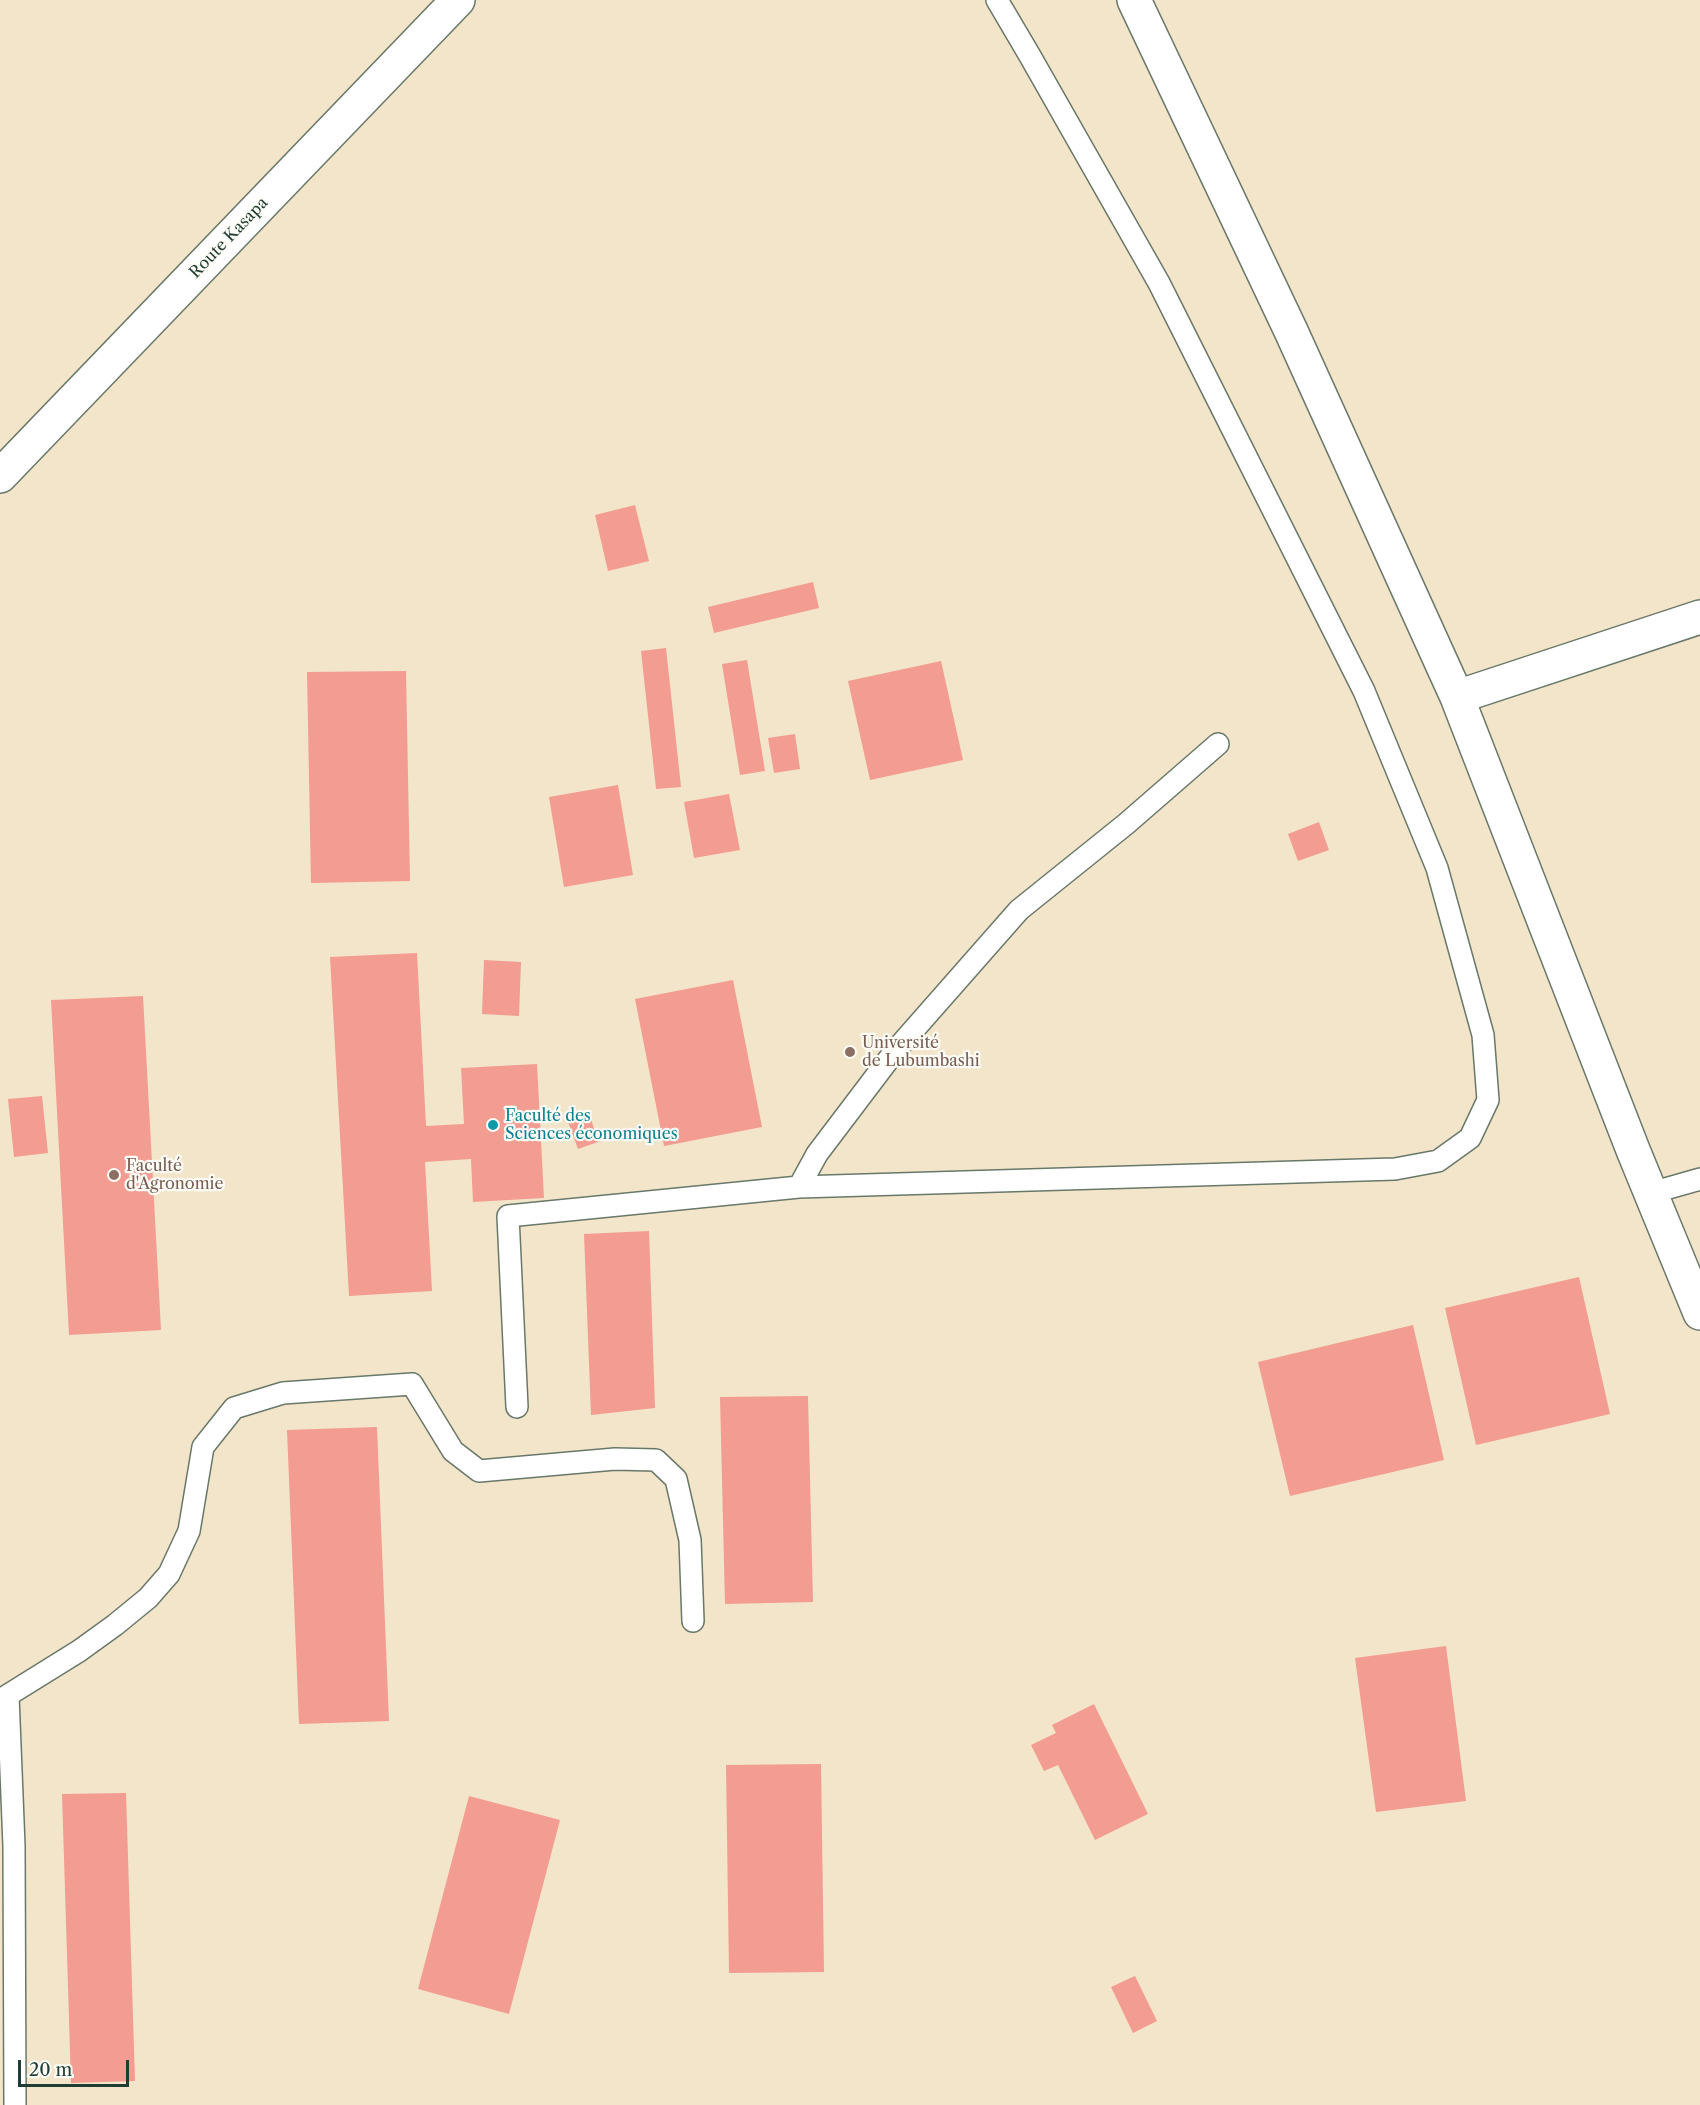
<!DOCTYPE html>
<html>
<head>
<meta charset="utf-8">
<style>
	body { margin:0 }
	#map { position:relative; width:1700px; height:2105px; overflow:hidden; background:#f2e5ca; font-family:"Libre Caslon Text",serif }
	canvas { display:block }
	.scale { position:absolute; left:18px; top:2060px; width:111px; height:27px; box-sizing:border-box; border:3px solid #1f3d34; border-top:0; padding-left:8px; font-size:18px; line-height:21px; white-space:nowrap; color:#1f3d34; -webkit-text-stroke:4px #fdfcf7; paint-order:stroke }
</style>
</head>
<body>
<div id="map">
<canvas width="1700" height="2105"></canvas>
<div class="scale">20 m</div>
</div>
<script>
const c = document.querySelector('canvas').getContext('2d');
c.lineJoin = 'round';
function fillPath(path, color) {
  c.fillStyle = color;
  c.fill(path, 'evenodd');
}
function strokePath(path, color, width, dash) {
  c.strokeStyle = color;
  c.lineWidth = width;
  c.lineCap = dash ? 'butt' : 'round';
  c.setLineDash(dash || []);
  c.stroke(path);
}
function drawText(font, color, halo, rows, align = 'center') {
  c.font = font + ' "Libre Caslon Text",serif';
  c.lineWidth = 4.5;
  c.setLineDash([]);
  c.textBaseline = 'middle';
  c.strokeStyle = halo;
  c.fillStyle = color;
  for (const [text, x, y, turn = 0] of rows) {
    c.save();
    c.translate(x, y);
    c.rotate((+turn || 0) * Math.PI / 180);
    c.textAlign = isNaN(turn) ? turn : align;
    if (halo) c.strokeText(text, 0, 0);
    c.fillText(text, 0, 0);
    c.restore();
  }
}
fillPath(new Path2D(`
	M635 505 649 561 608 571 595 515Z
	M813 582 819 608 714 633 708 607Z
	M666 648 681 787 656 789 641 651Z
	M747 660 765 771 740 775 722 664Z
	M941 661 963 760 870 780 848 681Z
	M406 671 410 881 311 883 307 672Z
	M795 734 800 769 774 773 768 738Z
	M618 785 633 875 564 887 549 797Z
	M729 794 740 850 694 858 684 802Z
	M1319 822 1329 850 1298 861 1288 834Z
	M417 953 426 1126 464 1124 461 1068 537 1064 544 1198 473 1202 471 1159 425 1162 432 1291 349 1296 330 957Z
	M484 960 521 962 519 1016 482 1014Z
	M733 980 762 1127 664 1146 635 999Z
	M143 996 161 1330 69 1335 51 1000Z
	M42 1096 48 1153 14 1157 8 1099Z
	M589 1112 598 1142 578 1149 567 1119Z
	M649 1231 655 1408 591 1415 584 1234Z
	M1579 1277 1610 1414 1476 1445 1445 1308Z
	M1413 1325 1444 1460 1290 1496 1258 1362Z
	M808 1396 813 1602 725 1604 720 1397Z
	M377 1427 389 1721 299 1724 287 1430Z
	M1446 1646 1466 1801 1376 1812 1355 1658Z
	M1094 1704 1148 1814 1095 1840 1058 1765 1044 1771 1031 1745 1056 1733 1052 1725Z
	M821 1764 824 1972 729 1973 726 1765Z
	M126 1793 135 2081 71 2083 62 1794Z
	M469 1796 560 1820 509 2014 418 1989Z
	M1135 1976 1157 2021 1133 2033 1111 1987Z`), '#f39c91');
const lane = new Path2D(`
	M799 1187 817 1154 895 1051 1019 910 1126 824 1218 744
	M1651 1193 1700 1179
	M517 1407 508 1216 799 1187 1395 1169 1438 1161 1470 1138 1488 1100 1483 1035 1437 868 1364 691 1159 283 1030 56 997 0
	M8 1696 14 1846 15 2105
	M0 1700 79 1651 115 1625 148 1598 169 1574 189 1531 203 1447 234 1408 283 1393 412 1384 453 1451 479 1471 615 1459 656 1460 676 1479 690 1540 693 1621`);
const street = new Path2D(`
	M1134 0 1291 331 1457 697 1633 1150 1700 1313
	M1457 697 1700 617`);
const secondary = new Path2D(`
	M0 476 458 0`);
strokePath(lane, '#697868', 24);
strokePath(street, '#697868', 36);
strokePath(secondary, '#697868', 36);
strokePath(lane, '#fff', 21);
strokePath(street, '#fff', 33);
strokePath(secondary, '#fff', 33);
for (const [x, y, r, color] of [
	[850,1052,6,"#8d6e63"],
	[493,1125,6,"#0f9aa8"],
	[114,1175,6,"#8d6e63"]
]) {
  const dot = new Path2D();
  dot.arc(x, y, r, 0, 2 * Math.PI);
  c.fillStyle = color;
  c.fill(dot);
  strokePath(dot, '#fdfcf7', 2);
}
drawText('16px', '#1f3d34', '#fdfcf7', [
	["Route Kasapa",229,238,-46]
]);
drawText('16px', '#785e54', '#fdfcf7', [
	["Université",862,1043],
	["de Lubumbashi",862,1061],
	["Faculté",126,1166],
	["d'Agronomie",126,1184]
], 'left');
drawText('16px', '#0d838f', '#fdfcf7', [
	["Faculté des",505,1116],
	["Sciences économiques",505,1134]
], 'left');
</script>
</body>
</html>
